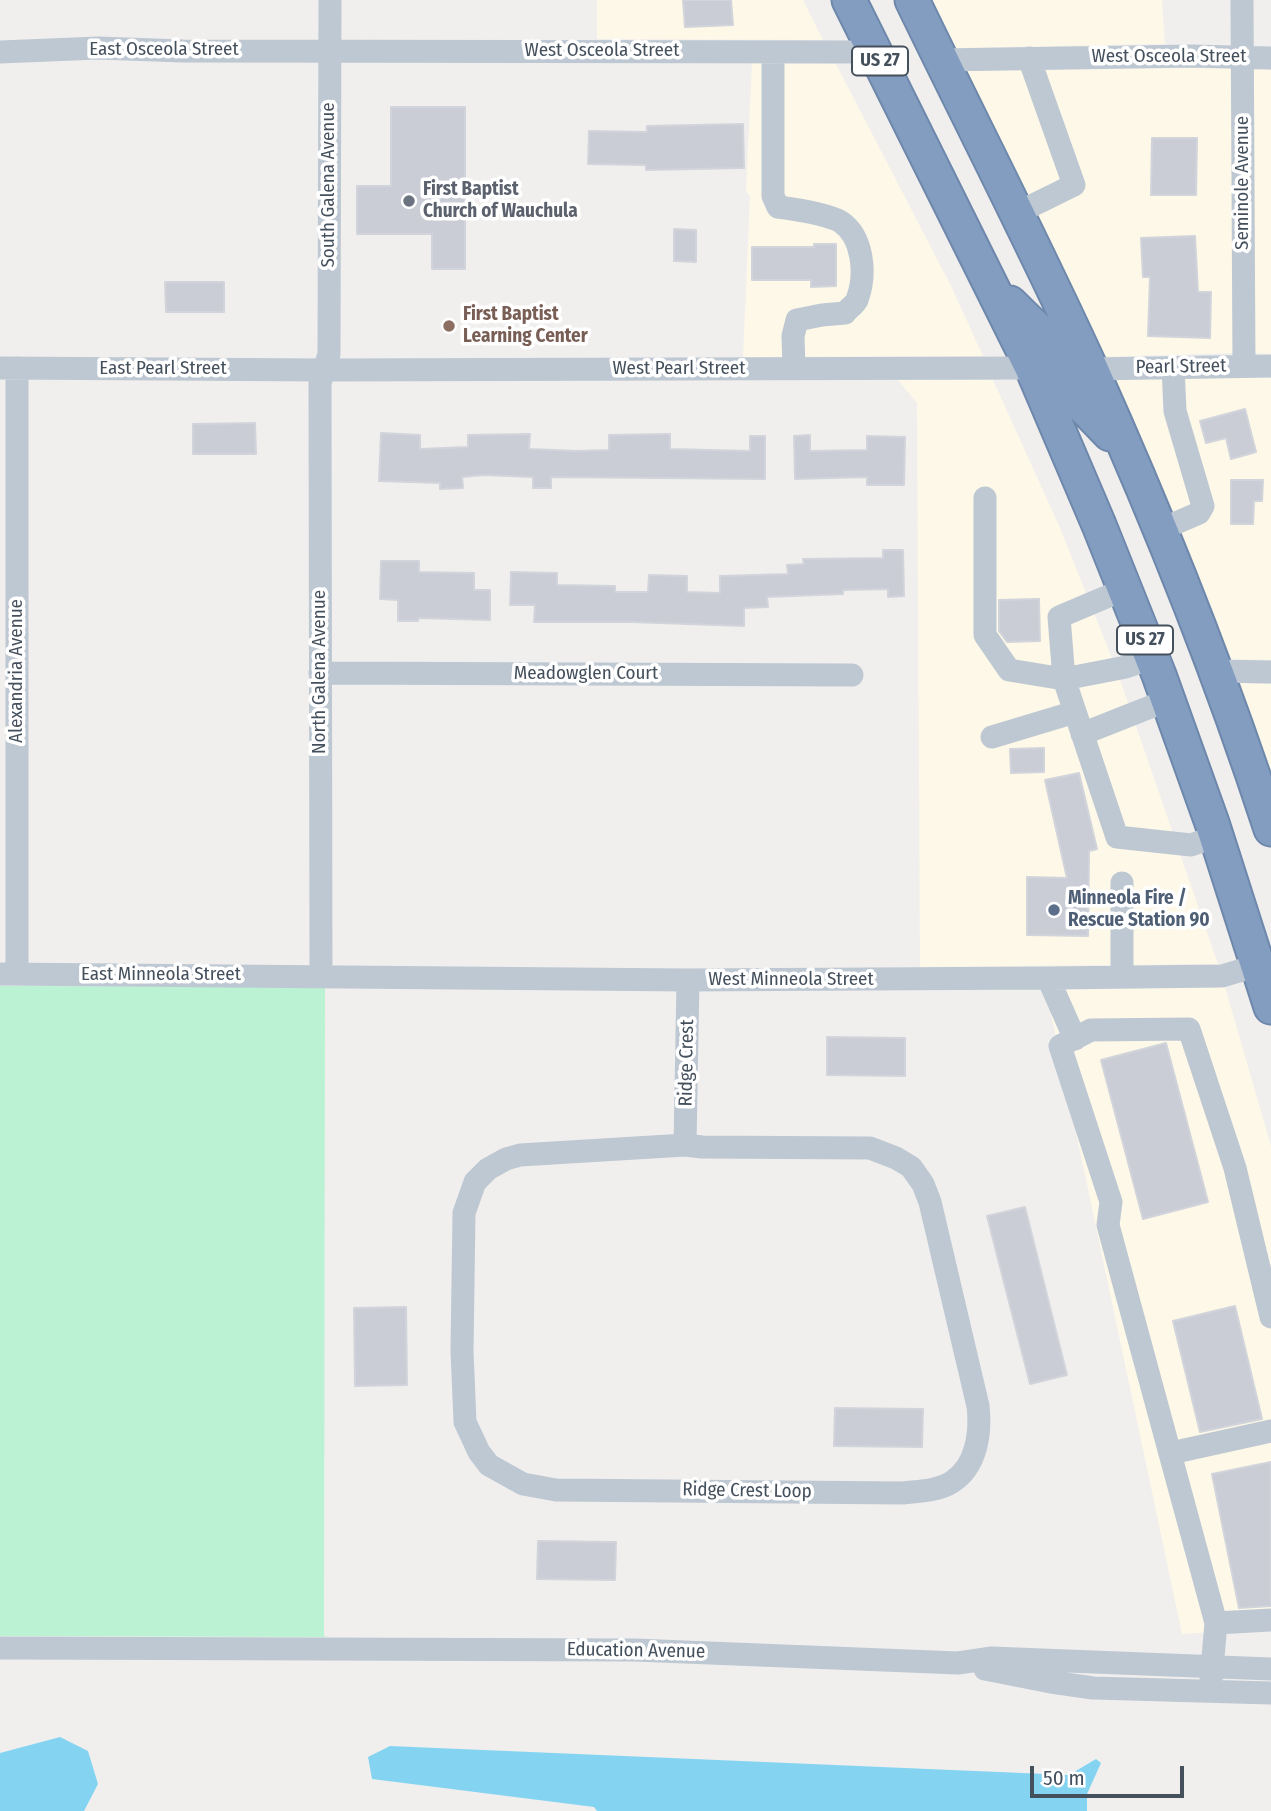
<!DOCTYPE html>
<html>
<head>
<meta charset="utf-8">
<style>
	body { margin:0 }
	#map { position:relative; width:1271px; height:1811px; overflow:hidden; background:#f1efee; font-family:"Fira Sans Condensed",sans-serif }
	canvas { display:block }
	.scale { position:absolute; left:1030px; top:1766px; width:154px; height:32px; box-sizing:border-box; border:4px solid #45505d; border-top:0; padding-left:9px; font-size:21px; line-height:24px; white-space:nowrap; color:#45505d; -webkit-text-stroke:5px #fff; paint-order:stroke }
</style>
</head>
<body>
<div id="map">
<canvas width="1271" height="1811"></canvas>
<div class="scale">50 m</div>
</div>
<script>
const c = document.querySelector('canvas').getContext('2d');
c.lineJoin = 'round';
function fillPath(path, color) {
  c.fillStyle = color;
  c.fill(path, 'evenodd');
}
function strokePath(path, color, width, dash) {
  c.strokeStyle = color;
  c.lineWidth = width;
  c.lineCap = dash ? 'butt' : 'round';
  c.setLineDash(dash || []);
  c.stroke(path);
}
function drawText(font, color, halo, rows, align = 'center') {
  c.font = font + ' "Fira Sans Condensed",sans-serif';
  c.lineWidth = 7;
  c.setLineDash([]);
  c.textBaseline = 'middle';
  c.strokeStyle = halo;
  c.fillStyle = color;
  for (const [text, x, y, turn = 0] of rows) {
    c.save();
    c.translate(x, y);
    c.rotate((+turn || 0) * Math.PI / 180);
    c.textAlign = isNaN(turn) ? turn : align;
    if (halo) c.strokeText(text, 0, 0);
    c.fillText(text, 0, 0);
    c.restore();
  }
}
fillPath(new Path2D(`
	M597 0H803L823 40 597 39Z
	M933 0H1162L1165 44 956 48Z
	M752 63 836 64 951 286 983 356 743 357 750 196 746 191Z
	M1193 68 1232 69 1233 353 1101 357 967 71Z
	M1253 69 1271 70V354L1254 353Z
	M1244 377 1271 378V660L1222 659 1111 380Z
	M898 380H993L1060 528 1117 671 1218 964 920 967 917 403Z
	M1231 683 1271 684V791Z
	M1225 987 1271 1146V1628L1182 1634 1046 990Z`), '#fdf8e7');
fillPath(new Path2D(`
	M0 986 325 987 324 1636 328 1637 0 1636Z`), '#baf2d3');
fillPath(new Path2D(`
	M60 1737 88 1751 98 1784 84 1811H0V1753Z
	M390 1746 1069 1775 1096 1759 1101 1763 1087 1794V1811H597L594 1807 372 1779 368 1757Z`), '#84d4f1');
const building = new Path2D(`
	M683 0H731L733 25 685 27Z
	M391 107H465V269H432V234H357V186H391Z
	M743 124 744 168 646 170V165L588 164 589 131 647 132V126Z
	M1152 138H1197L1196 195H1151Z
	M674 229 696 230V262L674 261Z
	M1195 236 1198 292H1211L1210 338 1148 336 1150 277H1143L1141 238Z
	M814 244H836V286L811 287V280H752V247H814Z
	M165 282H224V312H166Z
	M1245 409 1256 452 1231 459 1226 438 1206 443 1200 421Z
	M255 423 256 454H193V424Z
	M381 433 420 435V449L468 447V435L530 434 529 449 577 451 609 450V435L670 434V449L750 451V436H765V479L551 477V488H533V477L483 475 462 477 463 488 440 489V483L379 481Z
	M810 435V451L867 450V436L905 437 904 485H867V477L795 479 794 436Z
	M1231 480H1263L1262 501H1254L1253 524H1231Z
	M883 550H903L904 596 888 597V589L843 590V594L767 597 768 607 744 608V626L631 622H534L535 605H510L511 572 557 573V585L615 586V592H648L649 575 687 576V592L720 593V576L788 574 787 565 804 564 803 559 883 558Z
	M381 561H419V572L474 573V590H490V620L418 618V621H398V600L380 599Z
	M1039 599 1040 641 1007 642 999 631V600Z
	M1044 748V772L1011 773 1010 749Z
	M1079 773 1097 849 1089 851 1088 936 1027 935V877L1067 878 1045 780Z
	M827 1037 905 1038V1076L827 1075Z
	M1166 1043 1208 1202 1143 1219 1101 1060Z
	M1025 1207 1067 1375 1030 1384 987 1216Z
	M1235 1306 1262 1419 1200 1432 1173 1321Z
	M406 1307 407 1385 355 1386 354 1308Z
	M835 1408 923 1409 922 1447 834 1446Z
	M1271 1462V1606L1239 1608 1212 1474Z
	M538 1541 616 1542 615 1580 537 1579Z`);
fillPath(building, '#cacdd5');
strokePath(building, '#d2d4db', 2);
const highway = new Path2D(`
	M849 0 1032 368 1099 525 1159 675 1212 823 1271 1007
	M912 0C972 124 1035 246 1092 371 1159 520 1220 673 1271 829
	M1010 303C1035 328 1059 351 1090 369
	M1032 368 1078 401 1110 434`);
strokePath(highway, '#6e88ac', 37);
strokePath(new Path2D(`
	M1242 0 1244 365
	M0 52 98 48 183 51 875 52
	M773 52V196L778 207C793 209 828 214 841 222 863 237 866 273 858 297 857 303 849 308 845 313L822 315 797 320 793 336 794 368
	M941 60 1193 56 1271 58
	M1015 214 1074 185 1029 58
	M0 368 325 370 1032 368
	M1091 369 1271 366
	M985 498V635L1009 670 1064 679 1126 667 1152 658
	M1160 530 1199 513 1203 506 1175 411 1173 367
	M1125 589 1059 617 1064 679 1117 837 1191 845 1216 836
	M1215 671 1271 672
	M320 673 852 675
	M1082 734 1168 700
	M992 737 1075 712
	M1122 883V977
	M0 974 688 980 1048 978 1222 976 1259 965
	M17 974V368
	M321 975 320 383 329 354 330 0
	M1048 978 1075 1039
	M685 1145 702 1147 870 1148 896 1158 911 1167 923 1184 930 1202 978 1406C981 1432 977 1466 952 1482 938 1491 919 1491 903 1493L556 1490 523 1484 489 1465 479 1452 465 1422 462 1351 464 1213 475 1182 488 1169 506 1159 520 1155Z
	M685 1145 688 980
	M1271 1317 1235 1168 1189 1029 1091 1030 1060 1046 1111 1202 1108 1225 1216 1623 1271 1620
	M1171 1453 1271 1431
	M0 1648 635 1650 958 1663 992 1658 1271 1669
	M985 1669 1051 1682 1093 1688 1271 1693
	M1211 1680 1216 1623`), '#bec8d2', 23);
strokePath(highway, '#839dc1', 33);
for (const [x, y, r, color] of [
	[409,201,7,"#6b7280"],
	[449,326,7,"#8d6e63"],
	[1054,910,7,"#5c6f8a"]
]) {
  const dot = new Path2D();
  dot.arc(x, y, r, 0, 2 * Math.PI);
  c.fillStyle = color;
  c.fill(dot);
  strokePath(dot, '#fff', 2.5);
}
for (const [x, y, w] of [
	[880,61,56],
	[1145,640,56]
]) {
  const box = new Path2D();
  box.roundRect(x - w / 2, y - 14.5, w, 29, 5);
  c.fillStyle = '#fff';
  c.fill(box);
  strokePath(box, '#45505d', 2);
}
drawText('bold 18px', '#45505d', null, [
	["US 27",880,61],
	["US 27",1145,640]
]);
drawText('19px', '#45505d', '#fff', [
	["East Osceola Street",164,50],
	["West Osceola Street",602,51],
	["West Osceola Street",1169,57],
	["Seminole Avenue",1243,183,-90],
	["South Galena Avenue",329,185,-90],
	["Pearl Street",1181,367,-1],
	["East Pearl Street",163,369],
	["West Pearl Street",679,369],
	["Alexandria Avenue",17,671,-90],
	["North Galena Avenue",320,672,-90],
	["Meadowglen Court",586,674],
	["East Minneola Street",161,975],
	["West Minneola Street",791,980],
	["Ridge Crest",687,1063,-89],
	["Ridge Crest Loop",747,1491,1],
	["Education Avenue",636,1651,1]
]);
drawText('bold 19px', '#5b616d', '#fff', [
	["First Baptist",423,190],
	["Church of Wauchula",423,212]
], 'left');
drawText('bold 19px', '#785e54', '#fff', [
	["First Baptist",463,315],
	["Learning Center",463,337]
], 'left');
drawText('bold 19px', '#4e5e75', '#fff', [
	["Minneola Fire /",1068,899],
	["Rescue Station 90",1068,921]
], 'left');
</script>
</body>
</html>
